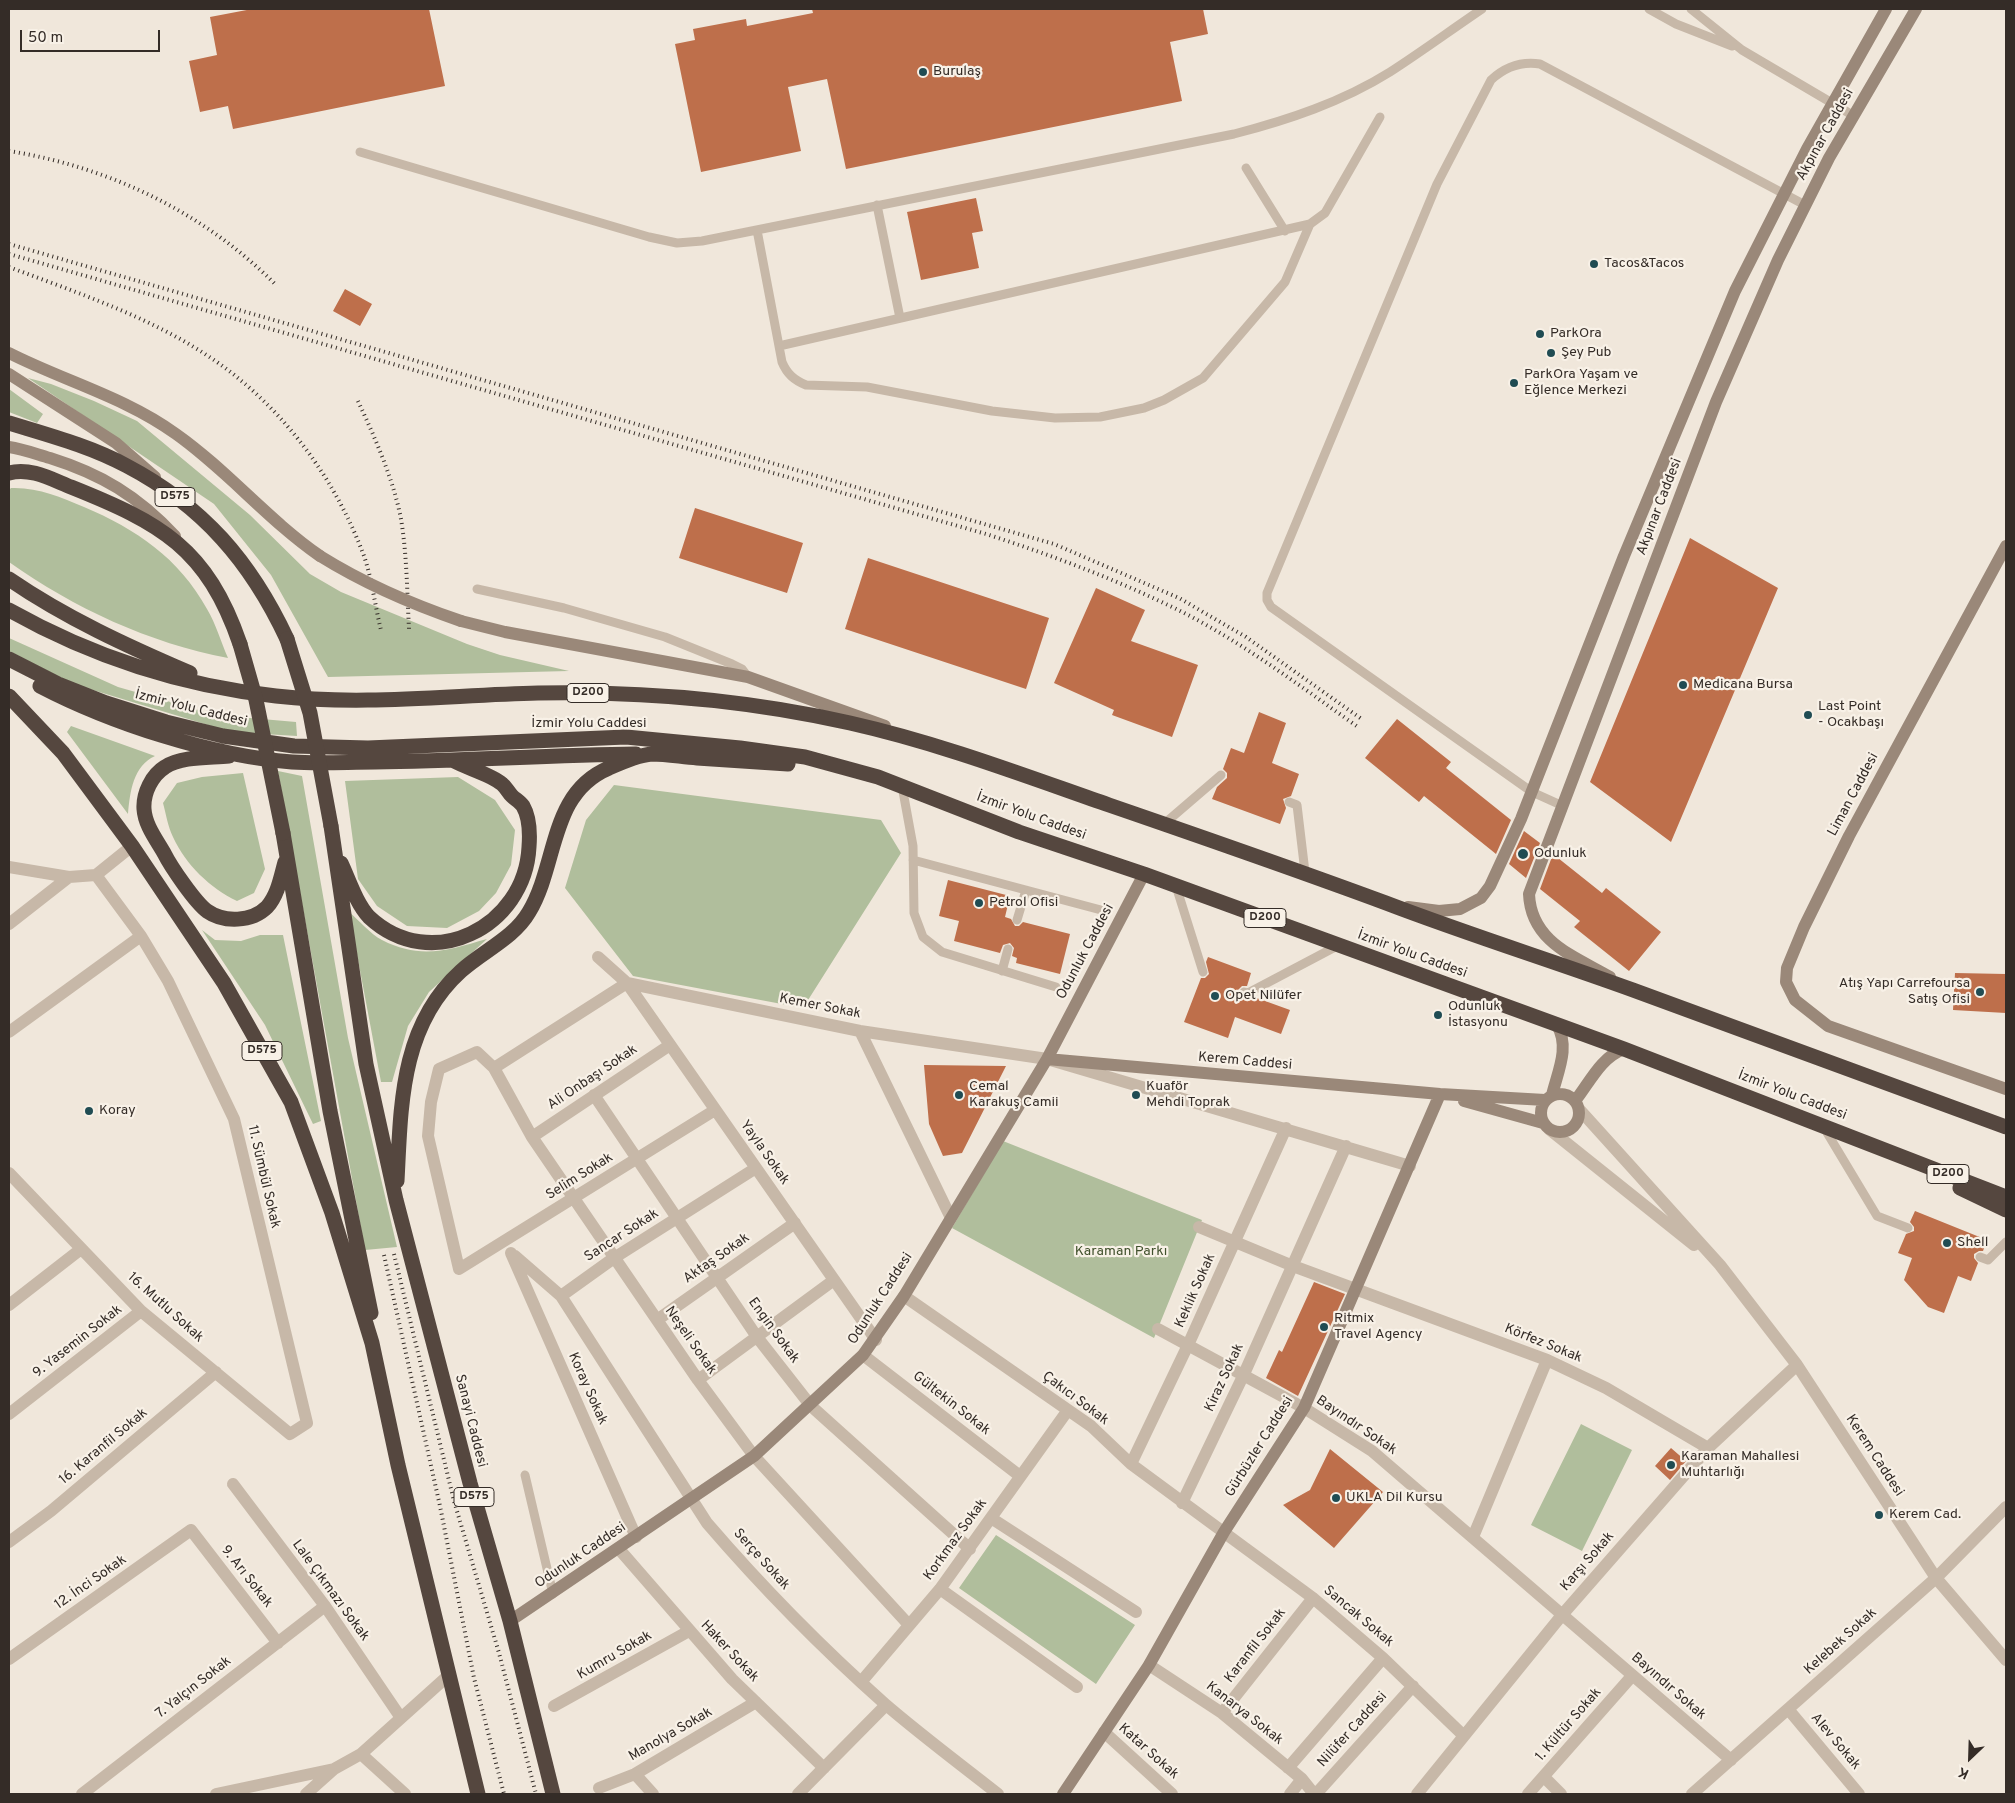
<!DOCTYPE html>
<html>
<head>
<meta charset="utf-8">
<style>
	body { margin:0 }
	#map { position:relative; width:2015px; height:1803px; overflow:hidden; background:#f0e7db; font-family:Overpass,sans-serif }
	canvas { display:block }
	.frame { position:absolute; inset:0; border:10px solid #342c27; pointer-events:none }
	.north { position:absolute; left:1945px; top:1733px; width:50px; height:50px; -webkit-text-stroke:4px #f8f1e7; paint-order:stroke; rotate:204deg; font-size:14px; font-weight:700; line-height:20px; text-align:center; color:#342c27 }
	.north::after { content:''; display:block; margin:auto; width:18px; height:22px; background:#342c27; clip-path:polygon(50% 0,100% 100%,50% 72%,0 100%) }
	.scale { position:absolute; left:20px; top:30px; width:140px; height:22px; box-sizing:border-box; border:2px solid #342c27; border-top:0; padding-left:6px; font-size:15px; line-height:18px; white-space:nowrap; color:#342c27; -webkit-text-stroke:4px #f8f1e7; paint-order:stroke }
</style>
</head>
<body>
<div id="map">
<canvas width="2015" height="1803"></canvas>
<div class="frame"></div>
<div class="north">K</div>
<div class="scale">50 m</div>
</div>
<script>
const c = document.querySelector('canvas').getContext('2d');
c.lineJoin = 'round';
function fillPath(path, color) {
  c.fillStyle = color;
  c.fill(path, 'evenodd');
}
function strokePath(path, color, width, dash) {
  c.strokeStyle = color;
  c.lineWidth = width;
  c.lineCap = dash ? 'butt' : 'round';
  c.setLineDash(dash || []);
  c.stroke(path);
}
function drawText(font, color, halo, rows, align = 'center') {
  c.font = font + ' Overpass,sans-serif';
  c.lineWidth = 4.5;
  c.setLineDash([]);
  c.textBaseline = 'middle';
  c.strokeStyle = halo;
  c.fillStyle = color;
  for (const [text, x, y, turn = 0] of rows) {
    c.save();
    c.translate(x, y);
    c.rotate((+turn || 0) * Math.PI / 180);
    c.textAlign = isNaN(turn) ? turn : align;
    if (halo) c.strokeText(text, 0, 0);
    c.fillText(text, 0, 0);
    c.restore();
  }
}
fillPath(new Path2D(`
	M28 378 51 384 94 401 137 421 250 515 310 574 341 592 467 644 500 655 569 671 328 677 271 575 214 504Z
	M9 389 43 414 37 423 9 412Z
	M11 488C38 487 60 497 84 507 136 529 179 558 207 609 216 624 221 642 228 658 149 643 74 608 9 562V490Z
	M9 638 118 687 216 715 296 722 297 736 231 732 73 684 9 651Z
	M71 726 155 756C133 766 130 792 128 814L67 732Z
	M278 771 302 776 348 1038 397 1247 365 1250Z
	M243 773 265 869 254 893 237 901C210 888 186 865 173 837 168 827 166 814 163 803L177 783 202 777Z
	M458 777 495 800 515 830 511 865 496 893 479 911 447 928 407 926 377 906 358 879 345 781Z
	M614 785 881 820 901 853 803 1008 633 976 565 888 586 820Z
	M349 912C359 920 370 934 382 940 421 960 448 950 487 939L429 992 408 1026 392 1082H381Z
	M202 930 215 940 241 941 260 935H283L321 1121 313 1124 265 1025Z
	M1003 1141 1202 1220 1154 1338 952 1228Z
	M1581 1424 1632 1450 1582 1551 1531 1525Z
	M996 1535 1135 1625 1096 1684 959 1588Z`), '#b0be9c');
fillPath(new Path2D(`
	M252 9H429L445 86 233 129 228 106 200 112 189 61 217 55 210 17Z
	M812 9H1203L1208 34 1170 42 1182 101 846 169 827 79 788 87 801 151 701 172 675 44 695 40 693 29 746 19 747 26 813 13Z
	M976 198 983 231 972 233 979 268 921 280 907 212Z
	M345 289 372 304 360 326 333 311Z
	M695 508 803 543 787 593 679 558Z
	M1690 538 1778 588 1671 842 1590 782Z
	M868 558 1049 618 1026 689 845 629Z
	M1096 588 1145 610 1131 641 1198 665 1172 737 1112 715 1114 710 1054 683Z
	M1259 712 1286 723 1272 763 1299 774 1291 796 1283 799 1286 808 1280 824 1212 799 1217 787 1227 778V773L1223 769 1231 748 1244 753Z
	M1397 719 1451 762 1446 768 1511 820 1496 854 1424 796 1419 802 1365 758Z
	M1524 831 1540 843 1526 878 1509 864Z
	M1553 854 1602 893 1606 888 1661 932 1629 971 1574 927 1580 921 1540 889Z
	M948 880 1010 896 1005 917 1011 919 1015 926H1019L1023 922 1070 934 1060 974 1016 963 1017 958 1012 956 1014 948 1010 943 1003 945 1000 953 954 941 959 921 939 916Z
	M1208 957 1251 973 1247 986H1242L1238 990 1240 997 1247 999 1254 997 1290 1010 1281 1034 1235 1017 1228 1038 1184 1022 1201 978H1205L1209 974 1206 962Z
	M1955 973 2006 974V1013L1953 1010Z
	M924 1065 1006 1066 962 1153 943 1156 929 1124Z
	M1915 1211 1987 1240 1983 1251H1979L1974 1254V1258L1978 1263 1971 1281 1958 1276 1944 1313 1928 1307 1904 1280 1912 1258 1898 1253 1906 1234 1914 1231V1227L1910 1222Z
	M1314 1282 1345 1294 1298 1396 1266 1378 1279 1350 1282 1352Z
	M1671 1448 1686 1461 1670 1480 1655 1466Z
	M1330 1449 1383 1492 1334 1548 1283 1505 1310 1490Z`), '#be6f4b');
strokePath(new Path2D(`
	M1649 9 1676 24 1732 46
	M1691 9 1742 50 1854 116
	M360 152 649 237 677 243 702 241 1234 134C1288 120 1342 102 1390 72 1421 52 1451 30 1482 9
	M1246 168 1285 231
	M877 205 900 318
	M757 230 782 362C787 374 794 380 806 385L867 387 992 411 1055 418 1100 417 1144 408 1164 400 1203 378 1285 282 1310 224
	M779 346 1310 224 1325 213 1380 117
	M477 589 564 608 665 637 732 664 742 669 748 677
	M902 786 913 846 914 913 923 937 942 952 1056 987
	M1289 802 1297 805 1305 872
	M1563 806 1532 792 1271 607 1267 600V593L1437 184 1491 80C1505 67 1520 61 1540 64L1805 205
	M1164 824 1221 775
	M913 860 1101 910
	M1176 886 1203 972
	M1017 920 1026 890
	M1002 971 1008 949
	M1244 992 1248 993 1339 945
	M1823 1126 1877 1216 1908 1228
	M1980 1257 1988 1260 2006 1242
	M525 1475 553 1594`), '#c7b8a8', 9);
strokePath(new Path2D(`
	M9 867 69 877 96 875 132 846
	M9 924 69 877
	M598 957 627 983 860 1031 1047 1059 1410 1166
	M860 1031 950 1216
	M9 1032 141 936
	M494 1068 627 983 876 1340
	M594 1095 757 1337 811 1406 970 1549
	M1579 1109 1720 1265 1797 1365 1936 1578 2006 1660
	M715 1110 459 1269 428 1136 431 1102 439 1069 477 1052 494 1068 532 1137 698 1380 754 1456 909 1625
	M1549 1129 1694 1245
	M532 1137 670 1045
	M9 1173 141 1311 290 1434 307 1423 234 1119 168 981 141 936 96 875
	M1199 1227 1293 1266 1547 1360 1606 1388 1708 1448
	M511 1253 636 1537
	M515 1256 561 1296 614 1258 756 1168
	M561 1296 707 1523C762 1587 822 1648 885 1704 921 1735 960 1764 998 1794
	M904 1296 1091 1426 1131 1464 1313 1598 1383 1658 1464 1736
	M9 1305 81 1249
	M657 1320 795 1223
	M1158 1329 1304 1408 1372 1451 1731 1760
	M863 1355 1020 1476
	M698 1380 834 1280
	M9 1414 141 1311
	M1131 1464 1188 1345 1286 1128
	M233 1484 325 1606 401 1718
	M1182 1503 1244 1374 1346 1146
	M991 1518 1136 1612
	M1473 1537 1547 1360
	M9 1542 51 1511 216 1372
	M619 1549 732 1679 824 1768
	M940 1589 1077 1687
	M9 1659 191 1530 278 1643
	M1149 1665 1222 1713 1302 1779 1314 1794
	M861 1682 940 1589 1068 1410
	M554 1706 689 1631
	M1788 1709 1859 1794
	M1222 1713 1313 1598
	M1104 1732 1172 1794
	M361 1754 405 1794
	M1288 1768 1383 1658
	M635 1774 653 1794
	M1544 1777 1561 1794
	M599 1788 635 1774 756 1702
	M82 1794 325 1606
	M216 1794 334 1769 361 1754 450 1674
	M306 1794 334 1769
	M798 1794 886 1705
	M1290 1794 1302 1779
	M1316 1794 1413 1686
	M1417 1794 1562 1615 1708 1448 1797 1365
	M1528 1794 1632 1676
	M1692 1794 1936 1578 2006 1507`), '#c7b8a8', 12);
strokePath(new Path2D(`
	M9 353C64 381 125 397 176 434 227 470 268 520 320 556
	M9 374 116 443 155 477
	M9 447C23 449 36 454 50 458 101 474 138 496 175 536
	M2006 546 1849 836 1804 927 1787 968 1786 982 1795 1000 1828 1026 2006 1089
	M461 621 505 632 748 677 885 726
	M1408 907 1439 911 1460 909 1481 898 1490 886 1521 819 1624 556 1735 291 1807 149 1886 9
	M1610 977C1574 956 1531 942 1529 894L1716 402 1778 260 1829 158 1916 9
	M1047 1059 1440 1094 1545 1100
	M1541 1113a19 19 0 1 1 38 0a19 19 0 1 1-38 0Z
	M1552 1095C1558 1071 1570 1047 1557 1025
	M1464 1101 1543 1123
	M1575 1101C1590 1082 1601 1057 1624 1049
	M510 1621 754 1456 863 1355 904 1296 1047 1059 1144 874
	M1063 1794 1149 1665 1224 1532 1304 1408 1440 1094`), '#9a8879', 12);
strokePath(new Path2D(`
	M9 423C48 435 90 446 127 466 203 506 251 562 287 639
	M9 473C30 467 51 479 71 487 161 523 207 548 240 644
	M9 579C66 618 127 646 190 673
	M9 610C91 656 182 686 276 696 363 706 451 695 538 693 642 691 748 700 850 723 939 743 1023 775 1109 805 1202 837 1294 869 1386 903 1467 934 1550 960 1633 990 1757 1035 1881 1082 2006 1127
	M9 659 58 684 106 703 166 722 223 736 294 746 368 748 626 737 740 748 805 757 878 777 1019 832 1144 874 1624 1049 2006 1197
	M40 686C111 723 212 756 292 762 319 764 348 762 375 762 462 761 549 755 636 754
	M9 696 63 753 132 846 224 983 291 1102 332 1213 372 1343 398 1465 478 1794
	M229 756C210 758 182 756 165 767 152 775 143 793 144 809 145 825 156 839 164 853 171 867 195 902 207 911 224 923 252 922 267 907 278 895 281 876 285 862
	M331 826 366 1064 396 1200 470 1483 510 1621 553 1794
	M283 833 330 1111 371 1313
	M341 863C349 880 356 903 369 917 431 975 525 927 529 847 530 834 530 818 523 806 520 802 515 799 512 796 508 792 506 787 502 784 492 775 467 768 454 761
	M397 1181C401 1106 400 1026 461 971 483 951 514 938 529 912 558 864 549 793 609 768 620 763 639 755 652 754 667 754 682 757 697 758 727 760 758 762 788 764
	M1960 1188 2006 1210`), '#55473f', 15);
strokePath(new Path2D(`
	M9 151C109 167 203 212 275 284
	M9 244 1054 544 1179 598 1246 637 1363 720
	M9 254 986 534C1048 554 1110 577 1170 606 1237 638 1297 684 1358 727
	M9 267C75 292 145 315 205 354 278 401 334 475 364 556 372 579 375 606 381 630
	M358 401C375 438 393 478 401 519 407 555 407 592 409 629
	M394 1254 454 1501 499 1653 536 1794
	M384 1255 440 1506 474 1678 504 1794`), '#342c27', 4, [1, 4]);
strokePath(new Path2D(`
	M320 556C365 584 411 604 461 621`), '#9a8879', 12);
strokePath(new Path2D(`
	M287 639 310 713 331 826
	M240 644 256 700 283 833`), '#55473f', 15);
for (const [x, y, r, color] of [
	[923,72,5,"#204c53"],
	[1594,264,5,"#204c53"],
	[1540,334,5,"#204c53"],
	[1551,353,5,"#204c53"],
	[1514,383,5,"#204c53"],
	[1683,685,5,"#204c53"],
	[1808,715,5,"#204c53"],
	[1523,854,6,"#204c53"],
	[979,903,5,"#204c53"],
	[1980,992,5,"#204c53"],
	[1215,996,5,"#204c53"],
	[1438,1015,5,"#204c53"],
	[959,1095,5,"#204c53"],
	[1136,1095,5,"#204c53"],
	[89,1111,5,"#204c53"],
	[1947,1243,5,"#204c53"],
	[1324,1327,5,"#204c53"],
	[1671,1465,5,"#204c53"],
	[1336,1498,5,"#204c53"],
	[1879,1515,5,"#204c53"]
]) {
  const dot = new Path2D();
  dot.arc(x, y, r, 0, 2 * Math.PI);
  c.fillStyle = color;
  c.fill(dot);
  strokePath(dot, '#f8f1e7', 2);
}
for (const [x, y, w] of [
	[175,497,40],
	[588,693,42],
	[1265,918,42],
	[262,1051,40],
	[1948,1174,42],
	[474,1497,40]
]) {
  const box = new Path2D();
  box.roundRect(x - w / 2, y - 9.5, w, 19, 4);
  c.fillStyle = '#f8f1e7';
  c.fill(box);
  strokePath(box, '#342c27', 1);
}
drawText('bold 12px', '#342c27', null, [
	["D575",175,497],
	["D200",588,693],
	["D200",1265,918],
	["D575",262,1051],
	["D200",1948,1174],
	["D575",474,1497]
]);
drawText('14px', '#342c27', '#f8f1e7', [
	["Burulaş",933,72],
	["Tacos&Tacos",1604,264],
	["ParkOra",1550,334],
	["Şey Pub",1561,353],
	["ParkOra Yaşam ve",1524,375],
	["Eğlence Merkezi",1524,391],
	["Medicana Bursa",1693,685],
	["Last Point",1818,707],
	["- Ocakbaşı",1818,723],
	["Odunluk",1534,854],
	["Petrol Ofisi",989,903],
	["Atış Yapı Carrefoursa",1970,984,"right"],
	["Satış Ofisi",1970,1000,"right"],
	["Opet Nilüfer",1225,996],
	["Odunluk",1448,1007],
	["İstasyonu",1448,1023],
	["Cemal",969,1087],
	["Karakuş Camii",969,1103],
	["Kuaför",1146,1087],
	["Mehdi Toprak",1146,1103],
	["Koray",99,1111],
	["Shell",1957,1243],
	["Ritmix",1334,1319],
	["Travel Agency",1334,1335],
	["Karaman Mahallesi",1681,1457],
	["Muhtarlığı",1681,1473],
	["UKLA Dil Kursu",1346,1498],
	["Kerem Cad.",1889,1515]
], 'left');
drawText('14px', '#342c27', '#f8f1e7', [
	["Akpınar Caddesi",1826,135,-61],
	["Akpınar Caddesi",1660,507,-69],
	["İzmir Yolu Caddesi",191,709,14],
	["İzmir Yolu Caddesi",589,724],
	["Liman Caddesi",1854,795,-62],
	["İzmir Yolu Caddesi",1031,817,20],
	["Odunluk Caddesi",1086,952,-62],
	["İzmir Yolu Caddesi",1412,955,20],
	["Kemer Sokak",820,1007,11],
	["Kerem Caddesi",1245,1062,5],
	["Ali Onbaşı Sokak",593,1078,-34],
	["İzmir Yolu Caddesi",1792,1096,21],
	["Yayla Sokak",764,1153,55],
	["11. Sümbül Sokak",263,1177,77],
	["Selim Sokak",580,1177,-32],
	["Sancar Sokak",622,1236,-33],
	["Aktaş Sokak",717,1259,-35],
	["Keklik Sokak",1196,1291,-66],
	["Odunluk Caddesi",881,1299,-57],
	["16. Mutlu Sokak",165,1308,42],
	["Engin Sokak",773,1331,54],
	["Neşeli Sokak",690,1341,55],
	["9. Yasemin Sokak",78,1342,-38],
	["Körfez Sokak",1543,1344,22],
	["Kiraz Sokak",1225,1378,-65],
	["Koray Sokak",587,1389,66],
	["Çakıcı Sokak",1075,1399,37],
	["Gültekin Sokak",951,1404,38],
	["Sanayi Caddesi",470,1421,76],
	["Bayındır Sokak",1356,1426,34],
	["16. Karanfil Sokak",104,1447,-40],
	["Gürbüzler Caddesi",1260,1447,-58],
	["Kerem Caddesi",1874,1456,57],
	["Korkmaz Sokak",956,1540,-54],
	["Odunluk Caddesi",581,1556,-34],
	["Serçe Sokak",761,1560,48],
	["Karşı Sokak",1588,1562,-49],
	["9. Arı Sokak",246,1577,52],
	["12. İnci Sokak",91,1583,-35],
	["Lale Çıkmazı Sokak",330,1591,54],
	["Sancak Sokak",1358,1617,40],
	["Kelebek Sokak",1841,1642,-42],
	["Karanfil Sokak",1256,1646,-52],
	["Haker Sokak",729,1652,47],
	["Kumru Sokak",615,1656,-30],
	["Bayındır Sokak",1668,1687,41],
	["7. Yalçın Sokak",194,1688,-38],
	["Kanarya Sokak",1244,1714,38],
	["1. Kültür Sokak",1569,1725,-49],
	["Nilüfer Caddesi",1353,1730,-48],
	["Manolya Sokak",671,1735,-30],
	["Alev Sokak",1835,1742,50],
	["Katar Sokak",1148,1752,42]
]);
drawText('14px', '#41512d', '#f8f1e7', [
	["Karaman Parkı",1121,1252]
]);
</script>
</body>
</html>
